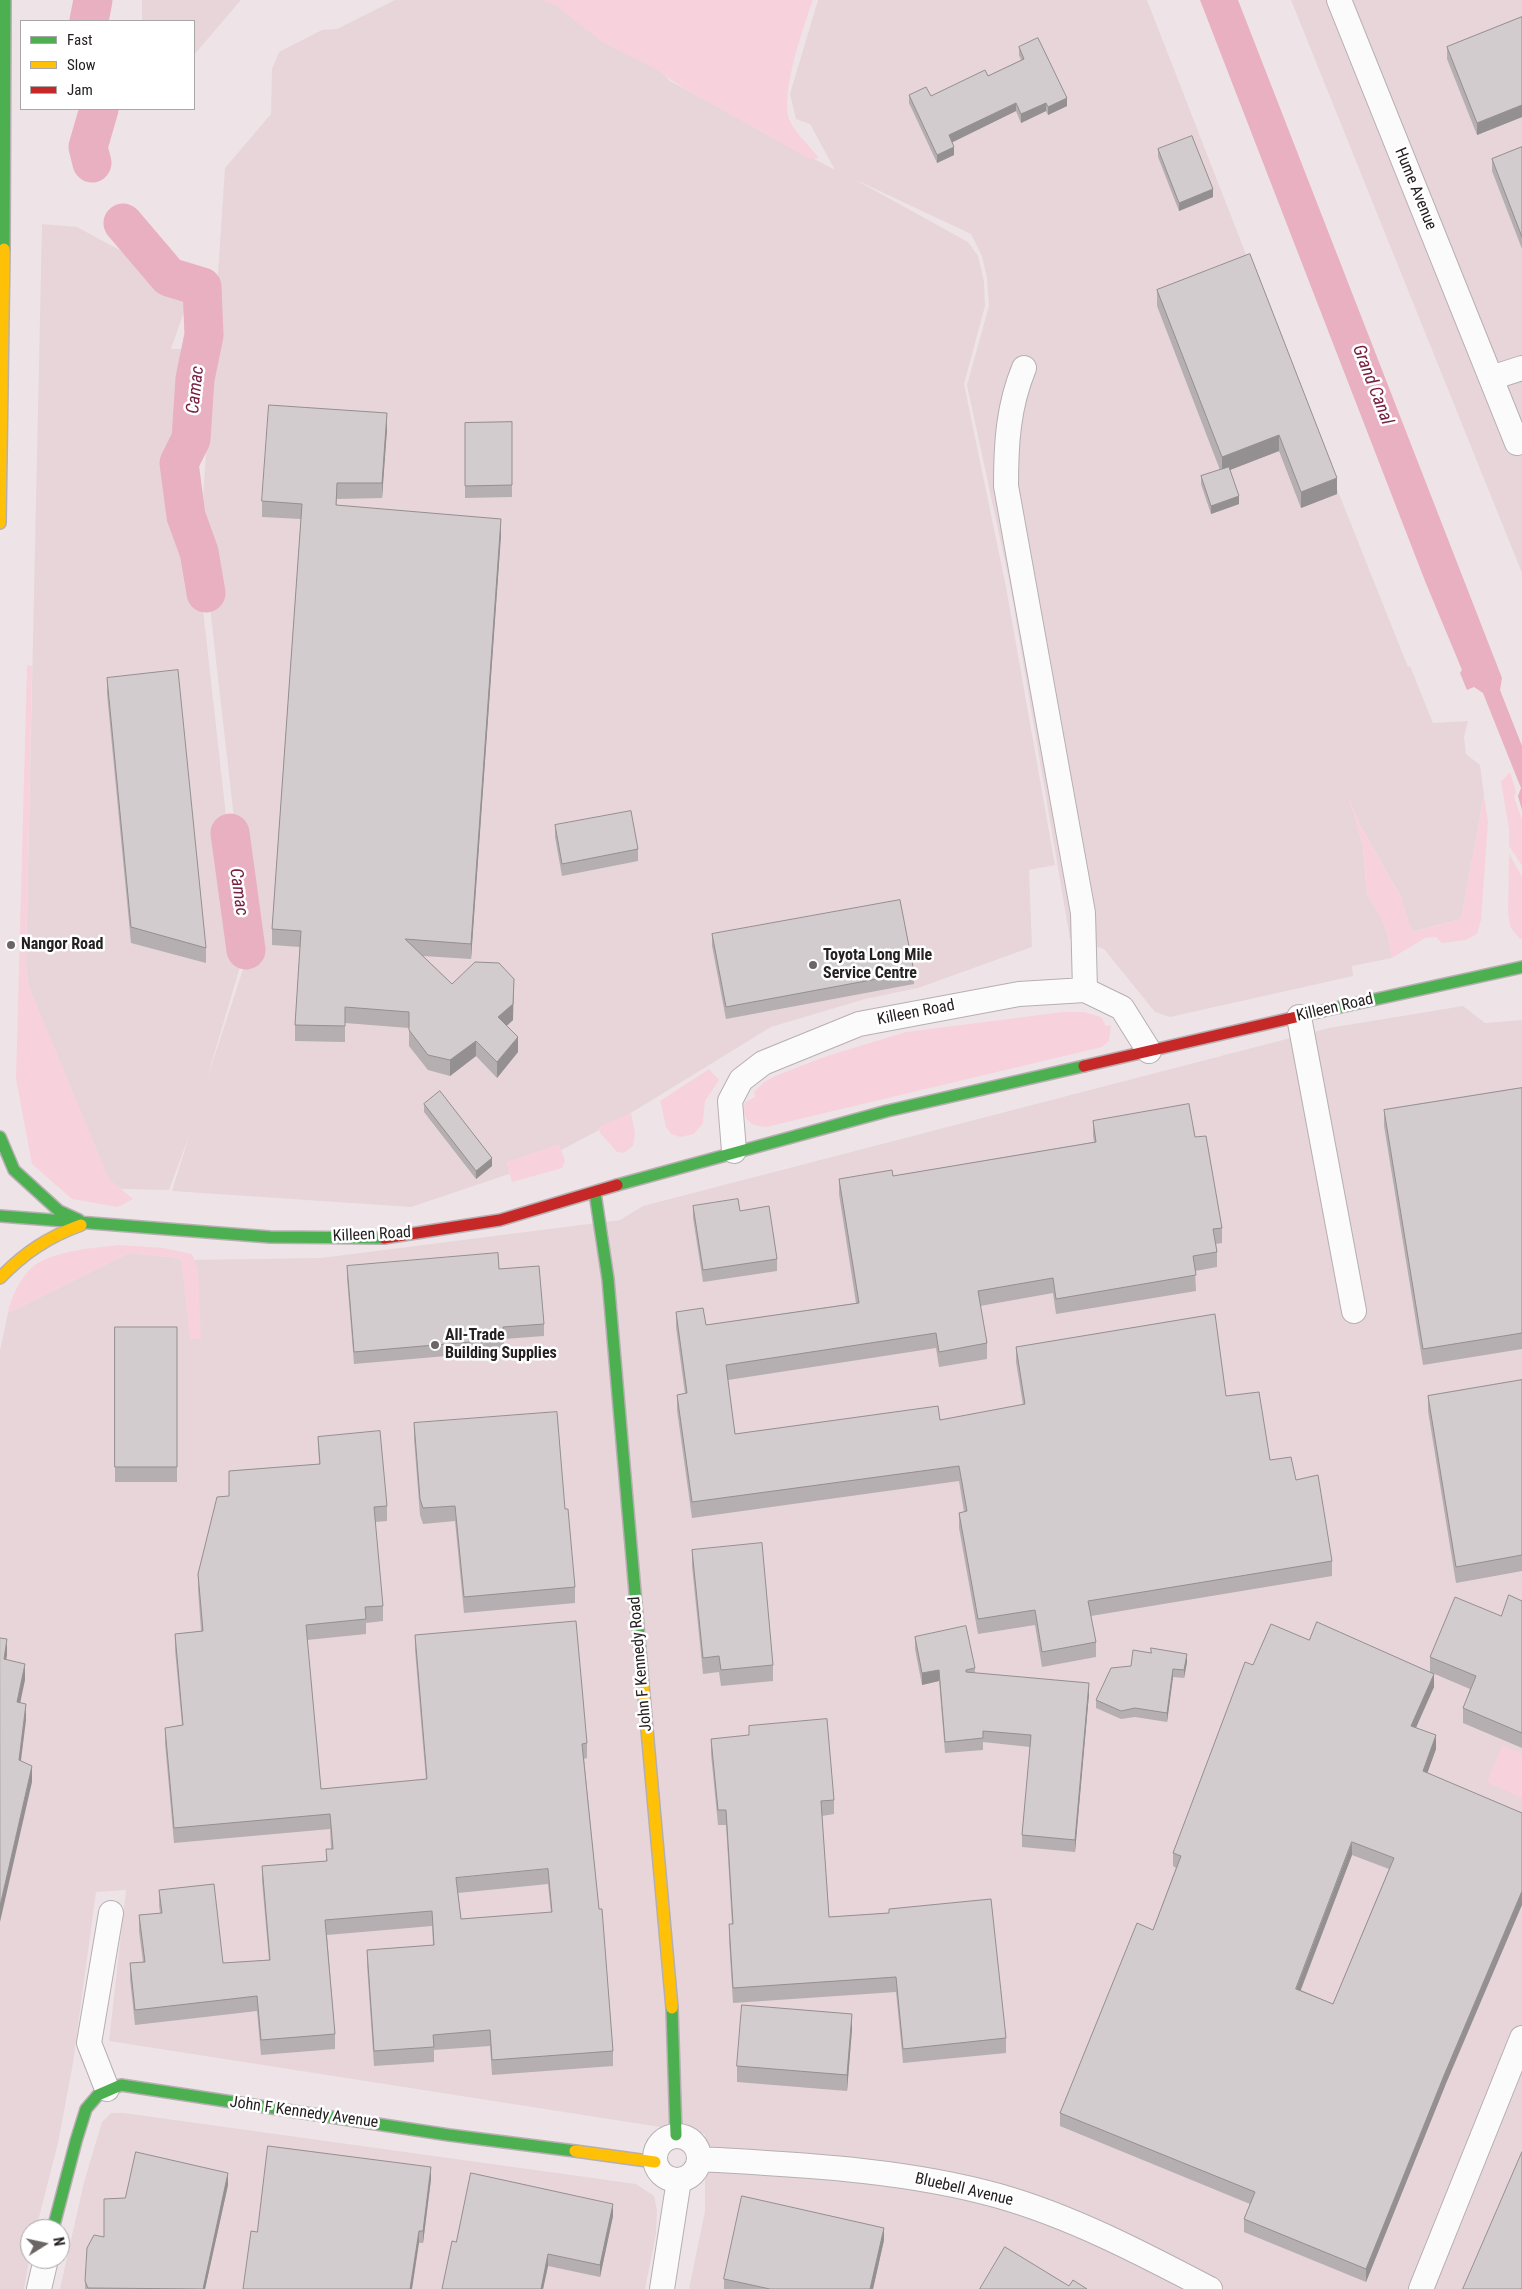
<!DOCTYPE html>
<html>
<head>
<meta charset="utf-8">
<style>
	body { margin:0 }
	#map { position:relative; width:1522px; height:2289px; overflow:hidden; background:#eee4e7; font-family:"Roboto Condensed",sans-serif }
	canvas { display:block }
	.legend { position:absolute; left:20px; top:20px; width:175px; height:90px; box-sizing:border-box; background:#fff; border:1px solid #a8a6a6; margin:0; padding:6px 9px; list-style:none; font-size:15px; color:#252021 }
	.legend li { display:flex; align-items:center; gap:10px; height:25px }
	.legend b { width:25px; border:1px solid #a8a6a6 }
	.north { position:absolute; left:20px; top:2219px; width:50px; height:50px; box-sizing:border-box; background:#fff; border:1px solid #a8a6a6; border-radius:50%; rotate:80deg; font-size:14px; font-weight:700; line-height:20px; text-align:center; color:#252021 }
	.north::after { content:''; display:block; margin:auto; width:18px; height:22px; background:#6b6566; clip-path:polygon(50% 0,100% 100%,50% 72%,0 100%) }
</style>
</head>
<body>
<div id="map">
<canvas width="1522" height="2289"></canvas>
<ul class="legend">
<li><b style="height:6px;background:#4caf50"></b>Fast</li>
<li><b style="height:6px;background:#ffc107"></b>Slow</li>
<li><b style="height:6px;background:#c62828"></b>Jam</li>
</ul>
<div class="north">N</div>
</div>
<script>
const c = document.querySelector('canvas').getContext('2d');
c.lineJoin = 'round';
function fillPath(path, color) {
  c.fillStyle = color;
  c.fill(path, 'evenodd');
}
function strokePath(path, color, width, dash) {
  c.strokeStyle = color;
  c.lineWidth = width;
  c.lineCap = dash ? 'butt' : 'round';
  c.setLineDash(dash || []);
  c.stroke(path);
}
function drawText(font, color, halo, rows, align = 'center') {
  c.font = font + ' "Roboto Condensed",sans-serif';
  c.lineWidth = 5;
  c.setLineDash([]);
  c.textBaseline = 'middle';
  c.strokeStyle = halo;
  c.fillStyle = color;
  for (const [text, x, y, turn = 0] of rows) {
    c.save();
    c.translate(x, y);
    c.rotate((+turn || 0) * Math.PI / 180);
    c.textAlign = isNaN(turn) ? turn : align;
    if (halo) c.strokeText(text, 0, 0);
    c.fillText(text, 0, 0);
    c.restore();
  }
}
fillPath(new Path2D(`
	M142 0H241L194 55V21H142Z
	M395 0H552L642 50 670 81 835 170 810 124 796 119 790 94 818 0H1147L1247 257 1245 258 1408 667 1410 666 1433 723 1468 721 1464 737 1466 754 1480 765 1484 795 1461 919 1411 932 1401 897 1360 825 1349 798 1363 846 1367 895 1381 917 1388 937 1392 958 1352 966 1353 976 1170 1017 1155 1012 1104 949 1070 939 1010 585 967 385 989 306 987 278 982 256 971 234 854 179 968 242 978 256 984 282 985 306 964 384 1006 587 1055 865 1029 870 1032 947 918 988 865 999 771 1027 626 1116 527 1168 411 1207 172 1191 189 1136 169 1190 122 1189 105 1183 28 984 26 962 42 224 77 227 192 289 171 349H185L180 557 186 593 201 591 242 960 206 1082 249 951 201 528 225 168 271 114 272 69 279 52 322 30 337 29Z
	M1291 0H1522V573Z
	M1463 1006 1485 1023 1522 1020V2289H689L705 2211V2134L109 2041 126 1890 96 1892 73 2063 58 2143 36 2229H30V2256L24 2289H0V1350L8 1313 129 1253 178 1258 181 1260 321 1258 620 1220 643 1206 1329 1028Z
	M111 2113H124L636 2184 654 2196 657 2210 656 2234 645 2289H60L84 2182 102 2122Z`), '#e7d5da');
fillPath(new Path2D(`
	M540 0H813C804 26 779 95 790 121 793 130 812 149 819 158L810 159 685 89 652 67 602 42 555 5Z
	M27 665 32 666 26 962 28 984 109 1179 133 1199 118 1207 72 1199 32 1164 16 1079Z
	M1510 772 1516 792 1514 797 1522 820V866L1509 846V829L1501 782Z
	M1347 792 1360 825 1401 897 1412 932 1461 919 1484 795 1488 822 1481 920 1477 934 1466 940 1442 943 1436 937 1425 938 1392 958 1388 937 1381 918 1367 895 1363 846Z
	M1509 853 1522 877V939H1520L1510 927 1508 911Z
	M1063 1012H1084L1101 1017 1106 1026 1111 1025 1109 1041 1102 1047 766 1127C750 1126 741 1119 745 1102L755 1097 754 1092 764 1082 775 1076 827 1056 906 1032Z
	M709 1069 719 1080 705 1101 703 1123 694 1134 680 1137 671 1134 666 1127 660 1101Z
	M631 1113 635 1133 633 1146 624 1153 617 1152 600 1133 599 1127Z
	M559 1144 565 1161 562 1168 512 1182 506 1162Z
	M119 1245 164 1248 192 1254 198 1270 201 1339H190L181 1260 178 1258 129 1253 8 1313C11 1296 23 1272 38 1263 61 1250 93 1248 119 1245Z
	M1502 1745 1522 1754V1798L1487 1782Z`), '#f7d2dd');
fillPath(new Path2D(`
	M1200 0H1238L1502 678 1500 690 1522 746V810L1518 796 1521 788 1483 693 1474 687 1467 690 1460 673 1462 670 1425 581Z`), '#e8b0c0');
strokePath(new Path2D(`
	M89 21 93 0
	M92 163 88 147 99 109
	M123 223 169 277 202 287 204 335 195 379 191 439 179 463 186 516 199 552 206 593
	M230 833 246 950`), '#e8b0c0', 39);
const street = new Path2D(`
	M1339 0 1517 443
	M1024 368C1008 407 1006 444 1006 486L1083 913 1085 990
	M1491 378 1522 368
	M1299 1017 1354 1311
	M734 1151 730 1101 741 1080 763 1063 859 1024 1019 994 1085 990 1122 1008 1149 1051
	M107 2089 89 2043 111 1913
	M655 2158a22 22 0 1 1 44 0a22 22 0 1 1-44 0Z
	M700 2159C799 2165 903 2169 999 2196 1073 2217 1143 2254 1210 2289
	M39 2289 46 2259
	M662 2289 679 2180
	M1421 2289 1522 2038`);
const fast = new Path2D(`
	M4 249 5 0
	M1322 1011 1522 967
	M0 1137 14 1170 59 1211 79 1220
	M617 1185 887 1111 1084 1066
	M595 1193 608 1279 643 1685
	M0 1216 270 1237 384 1238
	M672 2008 676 2135
	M53 2229 76 2141 86 2109 98 2095 121 2085 449 2135 575 2151`);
const slow = new Path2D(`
	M0 523 4 249
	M0 1278C24 1253 48 1237 81 1225
	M643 1685 672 2008
	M575 2151 655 2162`);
const jam = new Path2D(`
	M1084 1066 1322 1011
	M384 1238 500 1220 617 1185`);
strokePath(street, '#b6afb1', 26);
strokePath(fast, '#b6afb1', 14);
strokePath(slow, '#b6afb1', 14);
strokePath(jam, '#b6afb1', 14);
strokePath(street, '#fcfbfb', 24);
strokePath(fast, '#4caf50', 11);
strokePath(slow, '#ffc107', 11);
strokePath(jam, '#c62828', 11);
fillPath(new Path2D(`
	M1522 17V117L1477 135 1447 59V47Z
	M1019 47 1067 106 1048 115 1046 111 1021 123 1016 111 952 142 954 155 937 163 909 103V95L931 96 988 76 1021 60 1019 55Z
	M1522 147V249L1492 171V159Z
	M1158 149 1213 197 1179 211 1158 157Z
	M1157 290 1337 494 1301 508 1279 451 1230 470 1239 504 1211 514 1201 484V476L1220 470 1157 306Z
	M512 422V497L465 498V423Z
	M387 429 382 498 337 499 336 506 501 535 471 959 423 956 452 984 513 1020 507 1026 518 1052 497 1078 476 1056 450 1076 428 1070 409 1046V1028L345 1023V1042L295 1041V1025L300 947 272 945V929L301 519 262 517V501Z
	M107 678 206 948V963L131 943 107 694Z
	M555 825 638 849V861L562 876 555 837Z
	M712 934 914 972V984L726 1019 712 946Z
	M1522 1088V1349L1423 1365 1384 1126V1110Z
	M424 1104 492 1166 476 1179 424 1112Z
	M1093 1121 1195 1137 1222 1228V1243L1216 1244 1217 1252V1267L1195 1271 1196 1291 1056 1314 1053 1293 980 1306 987 1343V1359L939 1367 936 1348 728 1380 735 1434 940 1420 1023 1405 1016 1362V1347L1226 1396 1270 1460 1296 1480 1332 1561V1576L1091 1616 1096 1642V1657L1042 1667 1035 1625 978 1634 959 1528V1513L964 1512 959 1481 692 1518 677 1410V1395L685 1394 676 1327V1312L706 1325 856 1303 839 1194V1179L893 1176 1094 1142 1093 1136Z
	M693 1206 740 1211 777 1259V1271L703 1282 693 1218Z
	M347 1266 499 1269 544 1324V1336L504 1339V1351L354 1364 347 1278Z
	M115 1327H177V1482H115Z
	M1522 1380V1571L1456 1583 1428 1411V1396Z
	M414 1423 565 1509 575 1587V1603L464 1613 455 1521 423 1524 420 1515 414 1439Z
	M318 1437 387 1506V1521L375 1522 383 1606V1621L366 1623V1634L307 1640 321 1789 426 1780 415 1650V1635L587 1743V1758L584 1759 613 2051V2066L492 2075 490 2046 434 2050V2062L374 2066 367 1965V1950L433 1945 432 1926 327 1935 335 2034V2049L261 2055 257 2011 135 2025 130 1979V1963L143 1962 139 1931V1915L160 1913 159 1905V1890L223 1963 269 1960 262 1881V1866L326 1861V1849H331L330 1829 174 1843 165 1743V1728L182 1725 175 1650V1634L201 1631 198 1589V1574L229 1496V1471L319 1464ZM548 1884 551 1913 461 1919 458 1893Z
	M692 1550 773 1665V1681L721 1686 719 1672 703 1674 692 1566Z
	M1522 1601V1748L1463 1723V1708L1470 1689 1430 1672V1657L1501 1616Z
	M915 1637 975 1668V1673L1089 1694 1075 1852 1022 1847V1835L1030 1747 983 1742V1750L945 1753 939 1681 922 1685 915 1649Z
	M1187 1662 1184 1678 1173 1677 1167 1722 1135 1717 1121 1719 1096 1708V1700Z
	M1253 1665 1434 1687 1416 1727 1436 1749 1427 1773 1445 2086 1366 2282 1244 2232V2219L1250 2204 1060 2126V2113L1153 1930 1176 1868 1173 1866V1853ZM1352 1855 1389 1869 1333 2004 1301 1990Z
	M749 1726 834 1800V1814L822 1816 829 1917 889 1913V1909L1006 2038V2053L903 2063 896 1992 733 2003 729 1939V1924H732L726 1825H718L711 1754V1739L749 1736Z
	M852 2029 847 2091 737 2082V2066Z
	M431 2179 423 2243 257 2232Z
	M228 2185 205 2289H85V2281L104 2237 125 2198Z
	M613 2216 600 2277 548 2266 543 2289H442L456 2242Z
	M884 2240 873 2289H724V2279Z`), '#b5afb1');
fillPath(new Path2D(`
	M1067 98V106L1048 115V107Z
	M1016 103V111L949 144V135Z
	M1046 103V111L1021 123V114Z
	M1522 105V117L1477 135V123Z
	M954 147V155L937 163V155Z
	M1213 189V197L1179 211V203Z
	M387 413V429L382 498V483Z
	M1279 435V451L1222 473V457Z
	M1337 478V494L1301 508V492Z
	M1239 496V504L1211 514V506Z
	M501 519V535L471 959V944Z
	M514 979 513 1020 498 1033V1017Z
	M518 1037V1052L497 1078V1062Z
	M476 1041V1056L450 1076V1060Z
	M492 1158V1166L476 1179V1171Z
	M7 1639V1655L4 1675V1659Z
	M1187 1654V1662L1184 1678V1670Z
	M25 1664V1680L17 1718V1702Z
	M1173 1669V1677L1167 1722V1713Z
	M939 1670V1681L922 1685V1673Z
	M1434 1674V1687L1411 1739V1726Z
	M1089 1683V1694L1075 1852V1840Z
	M26 1704V1720L19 1776V1760Z
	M1436 1735V1749L1423 1785V1771Z
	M32 1766V1782L0 1922V1906Z
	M1352 1842V1855L1296 2002V1989Z
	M1522 1891V1905L1445 2086 1366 2282V2269L1445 2073Z
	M852 2014V2029L847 2091V2075Z
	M431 2167V2179L423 2243V2231Z
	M228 2173V2185L205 2289H203Z
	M613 2204V2216L600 2277V2265Z
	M884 2228V2240L873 2289H870Z
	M419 2231V2243L412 2289H410Z
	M548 2254V2266L543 2289H541Z`), '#948f90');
const building = new Path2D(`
	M1522 17V105L1477 123 1447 47Z
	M1038 38 1067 98 1048 107 1046 103 1021 114 1016 103 949 135 954 147 937 155 909 95 926 87 931 96 985 70 988 76 1024 59 1019 47Z
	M1192 136 1213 189 1179 203 1158 149Z
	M1522 147V237L1492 159Z
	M1250 254 1337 478 1301 492 1279 435 1222 457 1157 290Z
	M269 405 387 413 382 483H337L336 505 501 519 471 944 405 939 452 984 475 962 499 963 514 979 513 1004 498 1017 518 1037 497 1062 476 1041 450 1060 428 1055 409 1030V1012L345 1007V1026L295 1025 301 931 272 929 302 504 262 501Z
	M512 422V485L465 486V423Z
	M1229 467 1239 496 1211 506 1201 476Z
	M178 670 206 948 131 927 107 678Z
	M631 811 638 849 562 864 555 825Z
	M900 900 914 972 726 1007 712 934Z
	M1522 1088V1333L1423 1349 1384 1110Z
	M440 1091 492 1158 476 1171 424 1104Z
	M1189 1104 1195 1137 1206 1136 1222 1228 1213 1229 1217 1252 1193 1256 1196 1275 1056 1299 1053 1278 978 1291 987 1343 939 1352 936 1333 726 1365 735 1434 938 1406 940 1420 1025 1404 1016 1347 1215 1314 1226 1396 1259 1392 1270 1460 1291 1457 1296 1480 1318 1475 1332 1561 1088 1601 1096 1642 1042 1652 1035 1610 978 1619 959 1513 967 1511 959 1466 692 1502 677 1395 687 1393 676 1312 703 1308 706 1325 859 1303 839 1179 892 1170 893 1176 1096 1142 1093 1121Z
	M738 1199 740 1211 769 1206 777 1259 703 1270 693 1206Z
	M498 1253 499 1269 539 1266 544 1324 503 1327 504 1339 354 1352 347 1266Z
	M115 1327H177V1467H115Z
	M1522 1380V1555L1456 1567 1428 1396Z
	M557 1412 565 1509H568L575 1587 464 1597 455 1506 423 1508 420 1499 414 1423Z
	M380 1431 387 1506 374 1507 383 1606 365 1607 366 1619 306 1625 321 1789 427 1779 415 1635 576 1621 587 1743 582 1744 599 1909H602L613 2051 492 2060 490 2030 433 2035 434 2047 374 2051 367 1950 434 1945 432 1911 325 1920 335 2034 261 2040 257 1996 135 2010 130 1963 145 1962 139 1915 162 1913 159 1890 214 1884 223 1963 270 1960 262 1866 327 1861 326 1849H333L330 1814 174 1828 165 1728 183 1725 175 1634 203 1631 198 1574 217 1497 229 1496V1471L320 1464 318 1437ZM548 1869 552 1912 461 1919 456 1878Z
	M762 1543 773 1665 721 1670 719 1656 703 1658 692 1550Z
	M1509 1595 1522 1601V1733L1463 1708 1476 1676 1430 1657 1455 1597 1501 1616Z
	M1317 1622 1434 1674 1411 1726 1436 1735 1423 1771 1522 1813V1891L1445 2073 1366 2269 1244 2219 1255 2192 1060 2113 1137 1923 1153 1930 1181 1856 1173 1853 1245 1662 1253 1665 1271 1624 1309 1640ZM1352 1842 1394 1858 1333 2004 1296 1989Z
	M966 1626 975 1668 966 1670V1672L1089 1683 1075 1840 1022 1835 1031 1735 983 1731V1738L945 1742 939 1670 922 1673 915 1637Z
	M0 1638 7 1639 4 1659 25 1664 17 1702 26 1704 19 1760 32 1766 0 1906Z
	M1151 1648 1187 1654 1184 1670 1173 1669 1167 1713 1135 1708 1121 1711 1096 1700 1111 1668 1131 1666 1133 1650 1151 1653Z
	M827 1719 834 1800 821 1801 829 1917 889 1913V1909L991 1899 1006 2038 903 2049 896 1977 733 1988 729 1924H733L726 1810H718L711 1739 749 1735V1726Z
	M742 2005 852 2014 847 2075 737 2066Z
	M268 2146 431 2167 423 2231H419L410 2289H243L251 2231 257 2232Z
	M136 2152 228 2173 203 2289 88 2288 85 2281 87 2248 94 2235 104 2237V2199L125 2198Z
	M1522 2152V2289H1463Z
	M471 2173 613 2204 600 2265 548 2254 541 2289H442L452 2241 456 2242Z
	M742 2196 884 2228 870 2289H770L724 2279Z
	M1005 2247 1069 2286 1073 2280 1087 2289H980Z`);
fillPath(building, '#d3ccce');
strokePath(building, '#948f90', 1);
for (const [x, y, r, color] of [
	[11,945,5,"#6b6566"],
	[813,965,5,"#6b6566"],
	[435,1345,5,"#6b6566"]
]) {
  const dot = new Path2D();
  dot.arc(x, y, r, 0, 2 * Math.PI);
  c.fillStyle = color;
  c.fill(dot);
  strokePath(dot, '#fff', 2);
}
drawText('16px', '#252021', '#fff', [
	["Hume Avenue",1415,189,68],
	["Killeen Road",1335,1008,-13],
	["Killeen Road",916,1013,-11],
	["Killeen Road",372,1235,-3],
	["John F Kennedy Road",641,1664,-95],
	["John F Kennedy Avenue",304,2113,8],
	["Bluebell Avenue",964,2190,13]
]);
drawText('bold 16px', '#252021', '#fff', [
	["Nangor Road",21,945],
	["Toyota Long Mile",823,956],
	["Service Centre",823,974],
	["All-Trade",445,1336],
	["Building Supplies",445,1354]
], 'left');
drawText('italic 18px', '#772042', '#fff', [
	["Grand Canal",1372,385,69],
	["Camac",196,390,-84],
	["Camac",238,892,82]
]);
</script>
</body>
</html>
